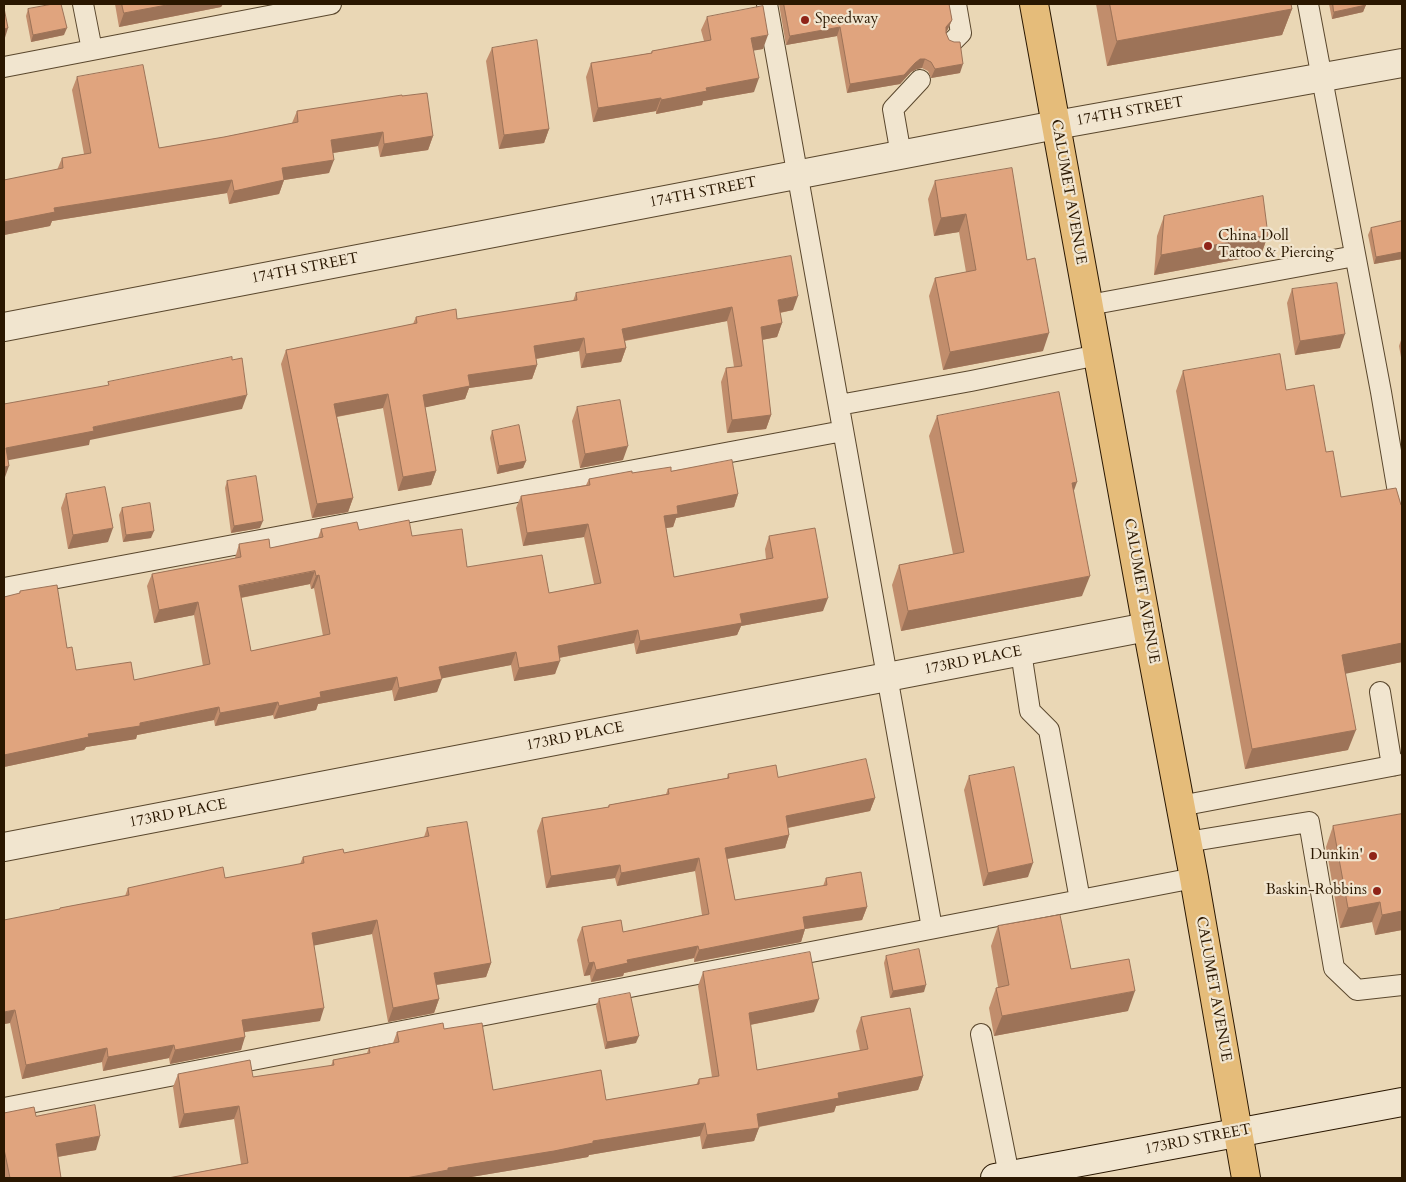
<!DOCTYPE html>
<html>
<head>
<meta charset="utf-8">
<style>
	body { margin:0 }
	#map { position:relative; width:1406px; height:1182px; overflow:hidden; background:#ead7b5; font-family:Cardo,serif }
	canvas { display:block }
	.frame { position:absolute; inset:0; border:5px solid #2a1700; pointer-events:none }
</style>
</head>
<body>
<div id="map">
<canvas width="1406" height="1182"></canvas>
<div class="frame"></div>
</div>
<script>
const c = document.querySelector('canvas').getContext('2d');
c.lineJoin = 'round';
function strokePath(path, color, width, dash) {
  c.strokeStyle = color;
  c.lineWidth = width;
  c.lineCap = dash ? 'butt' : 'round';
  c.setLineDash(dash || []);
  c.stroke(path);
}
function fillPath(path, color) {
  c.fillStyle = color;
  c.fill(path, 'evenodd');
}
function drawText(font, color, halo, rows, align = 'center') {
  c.font = font + ' Cardo,serif';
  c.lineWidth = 4.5;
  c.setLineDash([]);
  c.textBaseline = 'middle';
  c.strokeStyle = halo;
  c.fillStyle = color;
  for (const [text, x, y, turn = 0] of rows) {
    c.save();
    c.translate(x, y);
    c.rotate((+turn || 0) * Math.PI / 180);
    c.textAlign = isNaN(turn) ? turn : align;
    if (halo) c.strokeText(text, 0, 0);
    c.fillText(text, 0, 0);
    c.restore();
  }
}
const lane = new Path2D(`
	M83 4 92 50
	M767 4 932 928
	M1308 4 1381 392 1402 516
	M954 40 961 33 956 4
	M4 67 331 4
	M901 155 893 109 920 80
	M1089 305 1355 256
	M839 405 971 381 1098 355
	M4 588 843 431
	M1021 652 1030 711 1049 730 1080 900
	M1380 692 1392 766
	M1180 806 1402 764
	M1187 842 1309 822 1334 968 1357 990 1402 985
	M981 1034 1009 1175
	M4 1108 1194 878`);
const street = new Path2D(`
	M4 327 1056 125 1402 63
	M4 847 1147 627`);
const secondary = new Path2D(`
	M995 1178 1402 1102`);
const primary = new Path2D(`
	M1034 4 1147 627 1194 878 1246 1178`);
strokePath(lane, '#5a472d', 22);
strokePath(street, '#5a472d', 30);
strokePath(secondary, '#2a1700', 30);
strokePath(primary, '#2a1700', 30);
strokePath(lane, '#f1e5cf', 20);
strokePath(street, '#f1e5cf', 28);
strokePath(secondary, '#f1e5cf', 28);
strokePath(primary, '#e5bc7a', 28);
fillPath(new Path2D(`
	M115 4H223L221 7 119 27Z
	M779 4H949L952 20 946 33 960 73 931 78 928 71 922 68 917 69 911 72 900 84 847 93 837 36 786 45Z
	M1096 4H1291L1292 9 1282 35 1107 66Z
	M1329 4H1366L1363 12 1332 19Z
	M28 9 64 35 31 42 26 16Z
	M707 17 763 49 753 50 754 92 703 101 702 105 656 114V111L593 122 586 77 591 63 651 53 652 51 704 41 701 30Z
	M492 48 549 129 544 143 499 149 486 61Z
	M77 77 159 148 224 137 292 123 297 111 402 96 433 136 428 150 380 157 378 146 333 153 329 173 284 180 279 194 229 204 227 193 52 221 50 226 4 235V180L57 170 62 158 84 154 72 90Z
	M935 181 1027 260 1043 351 943 370 929 296 935 278 966 272 959 232 934 236 928 199Z
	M1164 216 1268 235 1261 255 1154 275 1157 236Z
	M1402 221V259L1374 264 1368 235 1371 228Z
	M1292 289 1340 348 1295 355 1287 303Z
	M576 293 793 310 780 313 782 323 777 337 762 340 771 415 766 429 727 433 721 382 726 368 734 367 727 321 625 341 626 348 621 362 581 368 579 351 536 359 537 365 532 379 469 388 465 399 425 407 436 471 431 485 398 491 383 408 337 417 353 498 348 512 312 518 281 364 286 350 413 324 416 317 457 319 573 301Z
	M1402 337V363L1399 346Z
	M1183 371 1286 390 1326 452 1341 497 1401 505 1402 662 1345 673 1348 750 1245 769 1176 391Z
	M577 407 623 460 580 468 572 421Z
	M937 416 1074 491 1082 596 901 631 892 585 899 565 953 554 929 436Z
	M492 431 526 461 523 468 497 474 490 438Z
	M671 471 738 494 734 507 676 518 673 527 666 528 674 577 766 559 765 549 769 536 823 611 741 626 737 635 636 654 634 643 559 658 555 674 514 681 511 665 441 678 437 692 394 701 392 690 318 704 316 710 274 719 273 715 215 726 214 720 137 735 136 739 86 747 84 750 4 767V597L19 594 20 591 67 648 76 670 134 680 203 666 194 615 154 623 147 586 152 574 235 558 239 544 270 548 318 538 321 529 359 530 412 536 467 567 549 593 594 584 584 537 523 546 516 508 521 496 586 485 589 479 632 473ZM310 584 311 589 314 588 323 636 251 651 241 598Z
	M227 481 260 528 231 533 225 488Z
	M66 494 108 542 68 549 61 508Z
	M122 508 151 538 123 542 119 515Z
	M728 774 778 777 875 798 870 811 788 828 789 835 785 848 727 859 735 900 823 886 826 878 867 907 862 920 805 929 801 942 694 962V958L624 973 623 976 591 982 590 975 584 976 577 940 582 927 623 932 702 915 695 871 617 886 615 878 546 888 537 831 542 818 608 807 609 805 666 794 668 789 727 778Z
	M969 776 1028 877 983 886 964 790Z
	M1402 814V930L1375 935 1372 922 1340 928 1326 847 1333 826Z
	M427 828 491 963 486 977 436 985 439 999 434 1013 388 1022 372 934 314 945 320 1021 245 1032 241 1050 170 1064 169 1058 103 1071 102 1062 22 1079 10 1023 4 1024 60 908 125 896 128 888 225 878 300 864 303 857 344 853 424 837Z
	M998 926 1128 1011 994 1036 989 1008 996 988 998 987 991 946Z
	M886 956 924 992 890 998 884 963Z
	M703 972 814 1012 750 1025 757 1070 860 1051 856 1031 861 1017 923 1076 918 1090 836 1106 834 1112 759 1127 754 1141 702 1149 700 1136 589 1155 588 1157 549 1164 465 1178H168L241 1164 234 1119 179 1128 173 1087 178 1074 253 1077 331 1066 333 1060 367 1053 369 1048 393 1043 397 1032 444 1029 493 1090 606 1100 696 1085 699 1079 712 1077 698 986Z
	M599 999 636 1043 605 1049 596 1006Z
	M4 1113 36 1116 96 1150 58 1157 61 1178H4Z`), '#c18d6c');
fillPath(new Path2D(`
	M172 4H223L221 7 119 27 124 13Z
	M1366 5 1363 12 1332 19 1334 12Z
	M1292 9 1282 35 1107 66 1117 41Z
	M952 20 948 29 943 36 946 27Z
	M840 27 837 36 786 45 790 36Z
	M8 28 4 41V29Z
	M67 28 64 35 31 42 33 35Z
	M768 35 763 49 746 52 751 38Z
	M920 59H925L922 68 917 69 911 72 900 84 847 93 850 84 915 63Z
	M963 64 960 73 931 78 935 69Z
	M759 78 754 92 703 101 702 105 656 114 661 100 706 88Z
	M661 98 656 111 593 122 598 108Z
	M549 129 544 143 499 149 504 135Z
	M383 132 378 146 326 154 331 140Z
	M433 136 428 150 380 157 384 144Z
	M334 160 329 173 284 180 279 194 229 204 234 191 282 168Z
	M232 180 227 193 52 221 50 226 4 235V222L54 208Z
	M966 214 959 232 934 236 941 218Z
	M1268 235 1261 255 1154 275 1161 255Z
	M1402 252V259L1374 264 1376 257Z
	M798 296 793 310 773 314 778 300Z
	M732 307 727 321 617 342 622 329Z
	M782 323 777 337 756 341 761 327Z
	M1049 333 1043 351 943 370 950 352Z
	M1345 334 1340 348 1295 355 1300 341Z
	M584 338 579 351 529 360 534 346Z
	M626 348 621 362 581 368 586 354Z
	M537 365 532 379 469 388 465 399 418 409 423 395 468 375Z
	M388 394 383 408 329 418 334 404Z
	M247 395 242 409 90 440 89 445 4 461 6 448 93 427Z
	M771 415 766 429 727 433 732 420Z
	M628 446 623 460 580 468 585 454Z
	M526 461 523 468 497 474 499 466Z
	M9 466 4 480V467Z
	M436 471 431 485 398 491 403 477Z
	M1077 482 1070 502 1072 483Z
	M738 494 734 507 676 518 673 527 659 529 664 516 677 506Z
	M353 498 348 512 312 518 317 504Z
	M263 521 260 528 231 533 234 526Z
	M588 524 584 537 523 546 527 533Z
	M113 528 108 542 68 549 73 535Z
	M154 531 151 538 123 542 126 535Z
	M315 571 310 584 234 599 239 586Z
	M319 575 314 588 311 589 316 576Z
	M1090 576 1082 596 901 631 908 611Z
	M828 598 823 611 741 626 737 635 636 654 640 641 740 614Z
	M198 602 194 615 154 623 159 610Z
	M638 630 634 643 553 659 558 646Z
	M1402 643V662L1335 676 1342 655Z
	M516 652 511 665 434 680 439 667Z
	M560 661 555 674 514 681 519 668Z
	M397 677 392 690 318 704 316 710 274 719 279 706 320 692Z
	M442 679 437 692 394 701 399 688Z
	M278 702 273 715 215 726 220 713Z
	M219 707 214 720 137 735 136 739 86 747 84 750 4 767V755L88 734Z
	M1356 730 1348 750 1245 769 1252 749Z
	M875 798 870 811 781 829 786 816Z
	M789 835 785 848 720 860 725 848Z
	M699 858 695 871 617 886 621 873Z
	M1033 863 1028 877 983 886 988 873Z
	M620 865 615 878 546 888 551 876Z
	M1380 902 1372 922 1340 928 1348 908Z
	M867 907 862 920 798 930 803 917Z
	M1402 911V930L1375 935 1382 915Z
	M377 920 372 934 307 947 312 933Z
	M805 929 801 942 694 962 699 950Z
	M698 946 694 958 624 973 623 976 591 982 596 970 627 960Z
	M594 962 590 975 584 976 589 963Z
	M491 963 486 977 429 986 434 973Z
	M926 985 924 992 890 998 893 991Z
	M1135 991 1128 1011 994 1036 1002 1016Z
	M439 999 434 1013 388 1022 393 1008Z
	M819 999 814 1012 744 1026 749 1013Z
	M324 1008 320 1021 237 1033 242 1020Z
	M15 1010 10 1023 4 1024V1012Z
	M639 1036 636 1043 605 1049 607 1042Z
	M245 1037 241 1050 170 1064 175 1050Z
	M174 1045 169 1058 103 1071 108 1057Z
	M107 1048 102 1062 22 1079 26 1065Z
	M923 1076 918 1090 836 1106 834 1112 752 1128 757 1114 838 1093Z
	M239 1106 234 1119 179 1128 184 1114Z
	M705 1123 700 1136 589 1155 588 1157 549 1164 465 1178H406L448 1168 593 1141Z
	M759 1128 754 1141 702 1149 707 1135Z
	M100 1136 96 1150 51 1158 56 1144Z`), '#9d7358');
const building = new Path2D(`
	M53 4H61L67 28 33 35 28 9Z
	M122 4H172L124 13Z
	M784 4H949L952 20 946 27V33L949 40 954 42H960L963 64 935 69 931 62 925 59H920L915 63 904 75 850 84 840 27 790 36Z
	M1110 4H1291L1292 9 1117 41Z
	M1333 4H1366V5L1334 12Z
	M763 6 768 35 751 38 759 78 706 88 707 91 661 100V98L598 108 591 63 652 53V51L711 40 707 17Z
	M4 8 8 28 4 29Z
	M537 40 549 129 504 135 492 48Z
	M143 65 159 148 224 137 298 122 297 111 402 95V96L427 93 433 136 384 144 383 132 331 140 334 160 282 168 284 180 234 191 232 180 54 208 55 212 4 222V180L63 168 62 158 91 153 77 77Z
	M1012 168 1027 260 1035 258 1049 333 950 352 935 278 976 270 966 214 941 218 935 181Z
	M1263 196 1268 235 1161 255 1164 216Z
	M1402 221V252L1376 257 1371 228Z
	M791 256 798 296 778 300 782 323 761 327 771 415 732 420 726 368 742 366 732 307 622 329 626 348 586 354 584 338 534 346 537 365 468 375 470 386 423 395 436 471 403 477 388 394 334 404 353 498 317 504 286 350 417 323 416 317 456 309 457 319 577 300 576 293Z
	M1337 283 1345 334 1300 341 1292 289Z
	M1280 354 1286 390 1314 385 1326 452 1333 451 1341 497 1396 488 1401 505 1402 506V643L1342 655 1356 730 1252 749 1183 371Z
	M232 357V360L242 358 247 395 93 427 94 431 6 448 9 466 4 467V404L109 385 108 382Z
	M1059 392 1077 482 1072 483 1090 576 908 611 899 565 964 552 937 416Z
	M620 400 628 446 585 454 577 407Z
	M519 425 526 461 499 466 492 431Z
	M732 460 738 494 677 506 678 514 664 516 674 577 773 558 769 536 815 528 828 598 740 614 742 623 640 641 638 630 558 646 560 661 519 668 516 652 439 667 442 679 399 688 397 677 320 692 321 697 279 706 278 702 220 713 219 707 140 723V726L88 734 89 737 4 755V597L20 593V591L57 585 67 648 72 647 76 670 131 662 134 680 210 664 198 602 159 610 152 574 241 557 239 544 269 539 270 548 323 537 321 529 357 522 359 530 409 520 412 536 462 529 467 567 542 555 549 593 601 583 588 524 527 533 521 496 590 485 589 479 632 471V473L671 467V471ZM315 571 316 576 319 575 330 634 251 651 239 586Z
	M256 476 263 521 234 526 227 481Z
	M105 487 113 528 73 535 66 494Z
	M150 503 154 531 126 535 122 508Z
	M866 759 875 798 786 816 789 835 725 848 735 900 827 885 826 878 861 872 867 907 803 917 805 929 699 950 698 946 627 960 628 963 596 970 594 962 589 963 582 927 621 920 623 932 709 914 699 858 621 873 620 865 551 876 542 818 609 807V805L669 794 668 789 729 778 728 774 776 765 778 777Z
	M1014 767 1033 863 988 873 969 776Z
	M1402 814V911L1382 915 1380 902 1348 908 1333 826Z
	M467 822 491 963 434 973 439 999 393 1008 377 920 312 933 324 1008 242 1020 245 1037 175 1050 174 1045 108 1057 107 1048 26 1065 15 1010 4 1012V920L60 909V908L129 895 128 888 223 867 225 878 304 863 303 857 343 849 344 853 429 836 427 828Z
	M1060 915 1071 969 1129 959 1135 991 1002 1016 996 988 1009 985 998 926Z
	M919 949 926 985 893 991 886 956Z
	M810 952 819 999 749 1013 757 1070 868 1049 861 1017 910 1008 923 1076 838 1093 839 1098 757 1114 759 1128 707 1135 705 1123 593 1141V1143L554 1151 448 1168V1170L406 1178H168L248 1163 239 1106 184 1114 178 1074 250 1060 253 1077 334 1065 333 1060 370 1053 369 1048 399 1042 397 1032 443 1023 444 1029 482 1023 493 1090 601 1070 606 1100 699 1084V1079L719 1076 703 972Z
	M630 993 639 1036 607 1042 599 999Z
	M95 1105 100 1136 56 1144 61 1178H10L4 1149V1113L34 1107 36 1116Z`);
fillPath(building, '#e0a47e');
strokePath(building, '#9d7358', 1);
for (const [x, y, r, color] of [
	[805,20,5,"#8f2418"],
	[1208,246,5,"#8f2418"],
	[1373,856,5,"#8f2418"],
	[1377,891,5,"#8f2418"]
]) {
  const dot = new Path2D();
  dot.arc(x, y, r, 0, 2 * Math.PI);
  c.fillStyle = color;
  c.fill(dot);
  strokePath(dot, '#f1e5cf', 2);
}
drawText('15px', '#2a1700', '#f1e5cf', [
	["Speedway",815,20],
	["China Doll",1218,237],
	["Tattoo & Piercing",1218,254],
	["Dunkin'",1363,856,"right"],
	["Baskin-Robbins",1367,891,"right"]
], 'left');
drawText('15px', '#2a1700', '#f1e5cf', [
	["174TH STREET",1130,112,-10],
	["CALUMET AVENUE",1068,192,80],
	["174TH STREET",703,193,-11],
	["174TH STREET",305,269,-11],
	["CALUMET AVENUE",1141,591,80],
	["173RD PLACE",973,661,-11],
	["173RD PLACE",575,737,-11],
	["173RD PLACE",178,814,-11],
	["CALUMET AVENUE",1213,989,80],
	["173RD STREET",1198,1140,-11]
]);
</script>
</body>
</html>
